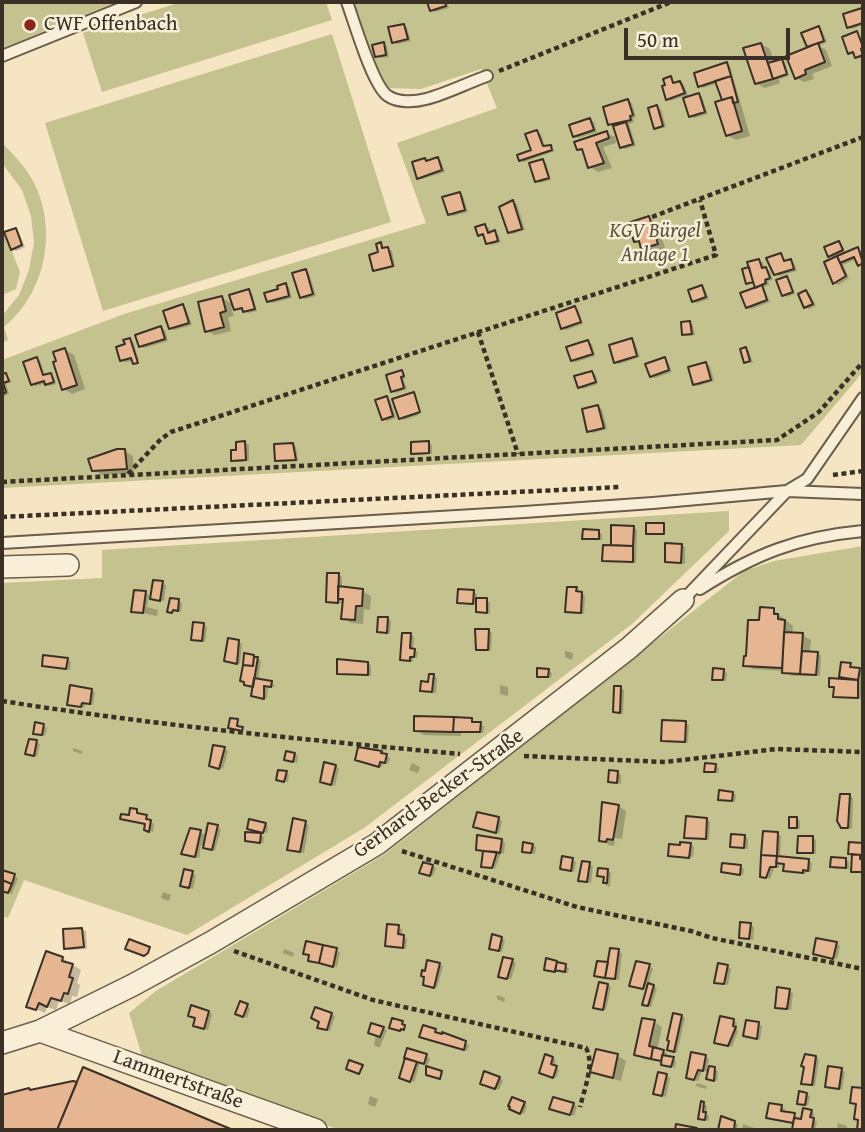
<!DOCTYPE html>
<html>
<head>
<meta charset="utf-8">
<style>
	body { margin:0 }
	#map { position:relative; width:865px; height:1132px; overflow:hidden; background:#f6e5c2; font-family:"Gentium Book Plus",serif }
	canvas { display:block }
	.frame { position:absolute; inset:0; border:4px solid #3a3025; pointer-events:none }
	.scale { position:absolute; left:624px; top:28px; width:166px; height:32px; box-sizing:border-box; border:4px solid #3a3025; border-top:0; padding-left:9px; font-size:21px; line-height:24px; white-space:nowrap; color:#3a3025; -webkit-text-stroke:5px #f9eed7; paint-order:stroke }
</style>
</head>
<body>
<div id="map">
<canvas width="865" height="1132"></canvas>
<div class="frame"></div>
<div class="scale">50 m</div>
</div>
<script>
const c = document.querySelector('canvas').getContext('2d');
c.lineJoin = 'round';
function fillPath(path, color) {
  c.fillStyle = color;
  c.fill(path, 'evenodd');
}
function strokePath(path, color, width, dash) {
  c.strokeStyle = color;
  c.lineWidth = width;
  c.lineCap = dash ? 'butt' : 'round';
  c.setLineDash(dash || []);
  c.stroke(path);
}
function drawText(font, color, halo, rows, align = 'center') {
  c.font = font + ' "Gentium Book Plus",serif';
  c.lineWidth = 5;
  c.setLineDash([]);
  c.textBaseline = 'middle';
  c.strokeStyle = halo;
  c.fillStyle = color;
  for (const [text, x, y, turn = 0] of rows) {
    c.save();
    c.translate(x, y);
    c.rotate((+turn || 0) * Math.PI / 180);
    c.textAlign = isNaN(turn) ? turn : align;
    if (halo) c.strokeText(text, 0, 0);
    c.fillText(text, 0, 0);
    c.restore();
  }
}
fillPath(new Path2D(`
	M2 2H116L2 48Z
	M181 2H326L332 20 102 92 83 33Z
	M352 2H863V372L801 445 2 488V360L124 314 426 223 397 143 497 108 481 69 421 89 385 88Z
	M332 34 391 222 103 311 45 123Z
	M2 143C11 152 20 161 27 171 60 220 49 290 4 327L8 340 2 343V316L19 295 29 270 34 243 31 216 22 190 2 163Z
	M2 226 20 272 16 289 2 295Z
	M729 511V531L632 624 364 828 187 935 24 880 8 918 2 916V583L102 578V550Z
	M863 546V1130H339L142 1056 129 1013 156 991 385 854 744 571 774 561Z`), '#c4c28e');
fillPath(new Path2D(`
	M429 2H447L449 8 435 12 431 10Z
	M862 9 863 25 852 29 849 27Z
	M404 25 407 28 411 41 397 44 394 42Z
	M818 28 822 30 827 42 819 46 826 50 832 66 812 74 814 79 804 82 796 78 809 48 803 34Z
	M857 33 863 42V58L860 59 855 53 849 52Z
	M383 44 387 46 389 57 380 58 376 56Z
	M761 44 770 49 774 63 782 60 785 62 789 76 779 79 780 83 765 88 756 83Z
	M727 64 730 66 750 136 736 140 727 135 724 101 718 83 703 88 700 85Z
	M671 78 676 84 680 82 684 85 689 98 699 95 702 97 708 114 694 118 691 116 684 96 671 101 668 98Z
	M628 101 632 103 636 117 633 118 634 122 629 124 636 146 625 149 622 147 615 125 610 124Z
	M657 107 661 109 666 127 659 129 656 127Z
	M590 120 594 122 597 132 578 138 575 136Z
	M537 132 541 134 545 147H550L555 151 524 162 520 160 533 152Z
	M606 133 615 137 616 143 603 147 612 168 598 172 590 167 585 153 579 149Z
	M438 159 441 161 445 172 422 179 419 177 425 160 429 162Z
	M542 161 546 163 551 180 540 183 537 181Z
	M460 194 463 196 468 212 453 216 449 214Z
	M513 202 517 204 525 230 513 234 509 232Z
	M648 218 657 223 665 248 651 253 636 241Z
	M485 226 489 228 491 234H498L501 242 491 245 488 243 486 236 479 235Z
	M15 230 19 232 25 247 16 251 13 249Z
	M839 243 842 245 846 254 858 249 861 251 863 266 859 265 856 259 843 265 849 278 838 285 835 283 836 259 830 255Z
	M381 244 385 249 392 251 395 267 378 271 374 269Z
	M781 255 786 262 791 261 794 263 797 271 779 276 776 274Z
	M759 261 763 263 764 269 770 271 773 280 768 281 769 285 764 287 770 302 751 309 747 307 757 289 755 284 748 283Z
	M305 271 309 273 316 296 305 299 301 297Z
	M787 278 790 280 795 294 787 297 783 295Z
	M285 285 289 287 292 298 272 303 268 301Z
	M702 287 705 289 709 299 697 303 693 301Z
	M248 291 252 293 257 311 248 313 244 310 238 311 251 307 250 304 236 309 231 307 234 316 228 317 231 331 215 335 207 331 222 298 234 305Z
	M806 292 810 294 816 306 809 309 805 307Z
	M183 306 186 308 192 325 174 330 171 328Z
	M575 308 579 311 583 324 566 330 562 328Z
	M690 322 693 325 695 335 688 336 684 334Z
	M161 328 165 330 168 341 144 348 140 346Z
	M130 340 133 342 139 360 125 362 121 360Z
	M632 340 635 342 640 357 619 364 616 362Z
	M588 342 592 344 595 356 576 362 572 360Z
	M746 349 749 351 753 363 745 362Z
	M65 350 74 355 85 389 72 394 64 389Z
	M37 359 40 361 45 376 51 375 54 377 56 384 50 386 46 383 36 386 32 384Z
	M664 359 668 361 672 372 655 378 651 376Z
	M706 364 710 366 714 381 698 386 695 383Z
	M401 372 406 378 403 379 407 389 396 393 393 390Z
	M592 372 596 375 598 384 583 389 579 387Z
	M6 375 12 382 6 384 9 394 2 397V376Z
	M413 395 419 415 404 420 400 418Z
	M387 398 390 400 396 418 387 421 383 419Z
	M598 407 602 409 607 429 593 433 589 431Z
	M245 443 249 445V461L237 462 233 460Z
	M429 443 432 445V454L417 455 413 453Z
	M293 445 296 447 298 461 280 462 277 460Z
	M125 451 133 456 134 473 102 475 94 470Z
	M613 527 637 529 636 563 604 560 613 547Z
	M598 532 602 534V540L584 538Z
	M681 545 685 547V564L667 561Z
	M339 575 342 577V588L362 591 371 596 370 610 364 609 363 624 351 623 343 618 344 604 328 601Z
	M154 582 166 585 164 601 152 598Z
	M576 589 585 596 584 614 567 611Z
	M473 592 477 594 476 600 490 602V614L478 611V605L459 602Z
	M145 593 149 595 147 607 158 610 157 616 133 611Z
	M179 601 182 603 181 612 169 611Z
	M773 610 793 626 792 634 802 635 811 640 810 653 821 655 820 676H792L784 671 753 669 745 665 761 622Z
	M388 619 391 621 390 634 382 633 379 631Z
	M204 625 207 627 205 642 193 639Z
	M488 631 492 633 491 651H482L478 649Z
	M411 635 414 637 413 650 418 652 417 658H413V662L402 659Z
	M239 642 242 644 240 664 226 660Z
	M565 651 573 653 572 660 565 657Z
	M254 656 261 661 258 680 275 685 274 687 268 686 267 699 253 695 255 687 246 682Z
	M67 660 71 662 70 670 44 665Z
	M368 663 371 665V676L339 673Z
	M842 664 850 665 853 669 863 672 861 699 835 696V689L831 686 840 680Z
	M723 670 727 673 726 681 714 679Z
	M548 671 552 673 551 678 538 676Z
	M434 676 437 678 436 693 422 690Z
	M500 685 508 687V696L500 694Z
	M620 688 624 690 623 714 615 711Z
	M91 690 95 692 93 705 85 704 84 708 69 704Z
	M471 720 475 724 484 726 483 733H461V736L424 735 415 730Z
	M685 723 689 725 688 743 663 740Z
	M43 726 47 728 45 736 35 733Z
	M30 741 40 744 37 757 31 755Z
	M73 748 82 751V754L73 751Z
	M224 749 228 751 223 769 214 767Z
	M381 753 390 758 388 764 383 763 382 767 357 760Z
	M295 754 298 756 297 763 286 760Z
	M412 763 420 767 418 773 409 770Z
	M335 766 339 768 335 786 325 783Z
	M715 766 719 768 718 773 706 771Z
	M286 773 289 775 288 782 278 779Z
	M618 773 621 775V784L609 781Z
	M732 793 736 795 735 802 720 799Z
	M850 796 853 798 852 829 842 826Z
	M618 806 626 811 622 839 607 837V840L621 843 615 842 614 846 609 845 601 840Z
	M137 811 154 824 153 832 146 829 147 825 121 818 130 817Z
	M499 819 502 821 499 834 475 827Z
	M707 819 710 822 709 840 686 837Z
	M796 819 800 821V829L791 827Z
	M294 820 309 825 304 853 292 851Z
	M265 824 268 826 267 833 253 830Z
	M209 825 221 829 215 851 201 845 199 858 187 855 200 832 207 835Z
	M778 834 781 836 780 858 808 861 812 863 811 872 806 871V874L789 872 785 870V865L779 864V868H774L770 879 761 876Z
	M260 835 264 837 263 843 246 840Z
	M745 836 748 839V849L732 846Z
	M813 838 816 840V854L799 852Z
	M502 840 505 843 504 854 501 853 495 869 483 866 485 851 477 849Z
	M851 844 863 845V873L853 871 854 855Z
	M532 845 536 847 535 854 523 851Z
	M670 845H691L694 847 693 857 671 854Z
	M563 858 576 862 574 872 561 868Z
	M846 860 849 862V869L832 866Z
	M583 863 593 866 591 883 580 880Z
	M432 866 436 868 433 876 425 874Z
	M740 867 744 869 743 875 723 871Z
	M185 871 196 875 193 889 182 885Z
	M608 871 611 873 610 887 605 885 606 878 599 876Z
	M3 872 18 878 12 894 2 890Z
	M163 892 171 895 169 901 161 898Z
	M750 925 754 927 753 940 741 937Z
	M389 926 402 929V936L407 939 406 949 387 945Z
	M82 929 86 931 87 949 69 950 66 948Z
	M501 938 505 940 502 952 494 950Z
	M308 943 340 952 337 967 310 960Z
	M836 944 840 946 837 959 815 953Z
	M284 949 294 953 293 957 283 953Z
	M611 950 622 953 619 980 596 975 609 964Z
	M62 958 81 970 77 983 80 985 77 997 72 996 70 1004 59 1001 56 1010 47 1007 45 1013 28 1006Z
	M547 960 569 968 568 973 549 971Z
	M512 961 516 963 511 979 504 978Z
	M429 962 443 966 437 988 428 986 426 977Z
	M637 963 653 968 648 985 657 988 651 1007 644 1004 648 990 634 987Z
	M727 967 731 969 728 985 716 982Z
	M607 985 611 987 606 1010 599 1009Z
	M789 991 793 993 791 1010 777 1007Z
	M497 995 505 998 504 1002 497 999Z
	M247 1006 250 1008 247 1018 237 1013Z
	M209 1012 212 1014 208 1030 198 1027 196 1019 190 1016Z
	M331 1014 335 1016 330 1031 323 1029Z
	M682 1016 685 1018 677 1053 672 1052Z
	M734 1021 737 1023 736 1029 738 1031 732 1047 720 1044Z
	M654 1022 662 1027 657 1050 667 1053 666 1057 676 1061 675 1068 659 1061 644 1059 636 1054Z
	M747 1022 762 1026 760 1040 745 1036Z
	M383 1028 387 1030 380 1047H377L374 1045 376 1035Z
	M435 1031 438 1035 469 1045 467 1051 425 1038Z
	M408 1050 430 1058 428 1065 420 1063 414 1082 404 1079Z
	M597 1051 618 1056 626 1061 621 1081 600 1076 592 1071Z
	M705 1057 709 1059 707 1067 718 1071 717 1081 712 1080 709 1072 702 1071 698 1081 691 1079Z
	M815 1057 819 1059 815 1086 807 1085 803 1083Z
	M552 1058 556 1060 554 1067 559 1070 556 1078 545 1075Z
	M84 1070 228 1130H2V1097L29 1090 33 1092 78 1084Z
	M841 1070 845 1072 842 1090 827 1086Z
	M666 1076 670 1078 666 1097 659 1095Z
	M499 1078 503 1080 499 1090 485 1085Z
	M697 1083 707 1086 706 1089 696 1086Z
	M806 1094 810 1096 808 1106 799 1103Z
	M370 1096 378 1099 375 1107 368 1104Z
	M524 1104 527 1106 524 1114 515 1111Z
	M573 1104 577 1106 574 1116 555 1110Z
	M704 1104 707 1106 706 1114 709 1116V1121L700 1118Z
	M781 1107 785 1109 784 1113 798 1117 797 1120 803 1121 811 1111 814 1113 813 1120 817 1122 815 1130H794L795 1123 772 1119Z
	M722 1118 738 1124 737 1130H720Z
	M838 1123 847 1126 846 1130H837Z
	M743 1124 754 1128 753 1130 742 1129Z`), '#0003');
const building = new Path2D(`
	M427 2H445L446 6 430 11Z
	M862 8 863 23 847 28 843 14Z
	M404 24 408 39 392 43 388 27Z
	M819 26 824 41 807 47 801 33Z
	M857 31 863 47 861 49 863 55 855 58 853 52 848 54 842 37Z
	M384 42 386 55 375 57 372 45Z
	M761 43 773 79 755 84 743 48Z
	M818 43 825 62 805 70 806 74 795 79 786 56Z
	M782 59 787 74 773 79 768 63Z
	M727 62 731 76 698 87 694 73Z
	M671 76 673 83 680 81 685 93 666 100 662 86 665 85 663 79Z
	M731 76 738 102 733 103 732 97 722 100 715 81Z
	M699 93 705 112 689 117 683 98Z
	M732 97 742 131 726 136 715 102Z
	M628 99 633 115 630 116 631 120 608 125 603 107Z
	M657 105 663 126 654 129 648 108Z
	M590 118 594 130 573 137 569 125Z
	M626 122 633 144 620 148 613 126Z
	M537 130 543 146 551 145 552 150 519 161 517 155 531 150 525 134Z
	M607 131 609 138 596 143 604 163 588 168 582 149 577 150 574 142Z
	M438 157 442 170 417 179 412 162 425 158 426 161Z
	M543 159 549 178 535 182 529 163Z
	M460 192 465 210 448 215 442 197Z
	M513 200 522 229 508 233 499 207Z
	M649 216 658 244 641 249 639 241 634 242 628 223Z
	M485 224 488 233 495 230 498 241 486 244 483 234 478 236 475 227Z
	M16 228 22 245 11 250 4 232Z
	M839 241 843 250 828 257 824 247Z
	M381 242 382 248 388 247 393 266 373 271 369 255 378 252 376 244Z
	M858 247 863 263 858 266 854 257 840 263 837 256Z
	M781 253 784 261 791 259 794 269 774 275 766 258Z
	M837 256 846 276 833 284 824 262Z
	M759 259 762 268 766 267 770 278 765 280 766 283 755 288 747 262Z
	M749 267 753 282 746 284 742 269Z
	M306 269 313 294 300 298 292 273Z
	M787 276 793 292 782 296 776 280Z
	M286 283 289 296 267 302 264 293 278 289 277 286Z
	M702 285 706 297 692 302 688 290Z
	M762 285 767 300 746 308 740 293Z
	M249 289 255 309 243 312 242 308 234 310 229 295Z
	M806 290 813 304 804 308 798 294Z
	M222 296 226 311 220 313 224 327 205 332 198 302Z
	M183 304 189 323 169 329 163 311Z
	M575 306 581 322 561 329 556 313Z
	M690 321 692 334 682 335 681 322Z
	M161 326 165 339 139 347 135 335Z
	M130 338 138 363 133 364 131 358 120 361 116 347 125 344 123 340Z
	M632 338 637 356 614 363 609 345Z
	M588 340 593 354 571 361 566 347Z
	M746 347 750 361 744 363 740 349Z
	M65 348 77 385 62 390 53 362 56 361 53 352Z
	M37 357 43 375 51 373 54 382 45 385 44 381 31 385 23 362Z
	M665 357 669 370 650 377 645 364Z
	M706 362 711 380 693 385 688 367Z
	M402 370 404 376 401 377 404 388 391 392 386 375Z
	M592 371 596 382 578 388 574 376Z
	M6 373 9 381 3 383 6 392 2 394V374Z
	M414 392 420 412 399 419 392 399Z
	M387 396 393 416 382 420 375 400Z
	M598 405 604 428 587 432 582 409Z
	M245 441 246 460 231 461V450H236V442Z
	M429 441V453L411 454V442Z
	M293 443 296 460 275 461 274 444Z
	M117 449H125L127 469 92 471 88 459Z
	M646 523H664V534H646Z
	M611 525 634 526 633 546 611 545Z
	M583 529 599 530V539H582Z
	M665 543 682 544 681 563 665 562Z
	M603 545 633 546V562L602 561Z
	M327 573H339L338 603 326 602Z
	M153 580 163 581 160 601 150 599Z
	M338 586 363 589 362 606H356L355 620 341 619 343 599H338Z
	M567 587H577L576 591 582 592 581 613 565 612Z
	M458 589 474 590 473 604 457 603Z
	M134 590 146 591 143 613 131 612Z
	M170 598 179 599 178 611 173 610 172 613 167 612Z
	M476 598H487V613L476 612Z
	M760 607 774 608V614H778V619L785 620 782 668 743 666 744 656H746L748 620H759Z
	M378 617H388L387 633 377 632Z
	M193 622 204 623 202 641 191 640Z
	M475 629H489L488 650H476Z
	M784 632 803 633 800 674 782 673Z
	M402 633H411L410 648 415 649 414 657H410V661L400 660Z
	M228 638 239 640 237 664 224 661Z
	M802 651 818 652 816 675 800 674Z
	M244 653 254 655 253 666 243 665Z
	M43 655 68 658 66 669 42 666Z
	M254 657H258L253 687 244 685V682L240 681 243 665 253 666Z
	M337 659 368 662V675L337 674Z
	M841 662 851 663 850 667 860 668 858 680 839 677Z
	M537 668 549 669 548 677H537Z
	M713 668 724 669 723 680H712Z
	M429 674H434L432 692 420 691 421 681 428 682Z
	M254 678 272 681 271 687 264 686V699L251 696Z
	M829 678 858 680V698L833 697 834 687H829Z
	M70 685 92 689 90 704 82 703 81 707 67 705Z
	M614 686H621L620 713 613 712Z
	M414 716 454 717 453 732 414 731Z
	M454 717 472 718V722H481L480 732H453Z
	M230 718 238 719 237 726 243 727 242 731 228 728Z
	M662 720 686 721 685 742 661 741Z
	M35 722 44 724 42 735 33 734Z
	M29 739 37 740 34 756 25 754Z
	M213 745 225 747 219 769 209 766Z
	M358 747 382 751 381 753 387 754 385 763 380 762 379 767 355 760Z
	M286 751 295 753 293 762 284 760Z
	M324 762 336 765 331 785 320 782Z
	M705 763 716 764 715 772H704Z
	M278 770 287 771 284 782 276 780Z
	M609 770 618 771 617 783 608 782Z
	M719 790 733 792 732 801 718 800Z
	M840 794H850L848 828H841L837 821Z
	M602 802 619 805 613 840 607 839 606 842 599 841Z
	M130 808 137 809V813L147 815 146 819 151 820 149 832 144 830 145 824 120 819 121 814 129 815Z
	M477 812 499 817 496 833 473 827Z
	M686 816 707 818 706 839 684 838Z
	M789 817H797V828H789Z
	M293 818 306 821 300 852 287 850Z
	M249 819 266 823 263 833 247 829Z
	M208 823 218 825 212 850 203 848Z
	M190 828 201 830 195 857 181 854Z
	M763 831 778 832 777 856 761 855Z
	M245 832 261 833 260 843 245 841Z
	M731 834 745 835 744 848 730 847Z
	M477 835 502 839 500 853 476 850Z
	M798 836H813V853H797Z
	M523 842 533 844 531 853 522 852Z
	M680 842 691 843 689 858 668 856 669 844 680 845Z
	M849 842 863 843V855L848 854Z
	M483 851 497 852 492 868 481 867Z
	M852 854 860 855V859H863V872H851Z
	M761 855 777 856 776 867H770L766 878 760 877Z
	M562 856 573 858 571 871 560 869Z
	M777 856 809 859 808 871 803 870V873L783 871 784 864 776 863Z
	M831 857 846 858V868L830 867Z
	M582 861 590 862 587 882 578 881Z
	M423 862 433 865 430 876 419 873Z
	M722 863 741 865 740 875 721 872Z
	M598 868 608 869 607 883H603L604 877 597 876Z
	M184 869 193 871 189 888 180 886Z
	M2 870 15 874 12 884 2 880Z
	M2 880 12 884 8 893 2 891Z
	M740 922 751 923 749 939 739 938Z
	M387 924 399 925 398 934 404 935 403 948 385 946Z
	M82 928 84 947 64 949 63 929Z
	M492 934 502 937 499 951 489 949Z
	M816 938 837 942 833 959 813 954Z
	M129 939 150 947 148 953 144 956 125 949Z
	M306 941 323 945 319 963 308 961 309 955 303 954Z
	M323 945 337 948 333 967 319 963Z
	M610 948 619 949 615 979 605 978Z
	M46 951 63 957 62 961 73 964 69 977 73 978 68 994 64 993 61 1001 51 998 47 1007 39 1003 36 1010 26 1007Z
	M503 957 513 959 507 979 498 977Z
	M546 958 557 961 555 972 544 970Z
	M427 960 440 963 434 988 423 985 424 977 421 976 422 970 425 971Z
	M597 961 608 962 605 978 594 976Z
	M636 961 650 964 643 989 629 986Z
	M557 962 566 964 565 972 555 970Z
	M718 963 728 965 724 984 714 983Z
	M599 982 608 984 603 1010 593 1008Z
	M648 983 654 985 648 1006 642 1005Z
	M777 987 790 989 787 1009 775 1008Z
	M240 1001 248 1004 243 1017 235 1014Z
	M191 1005 209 1011 204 1029 193 1026 195 1018 188 1016Z
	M315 1007 332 1013 327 1030 317 1028 319 1022 311 1018Z
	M673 1013 682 1015 674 1052 667 1050 669 1041 667 1040Z
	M720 1016 734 1019 733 1026 736 1027 728 1046 714 1043Z
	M392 1018 403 1021 402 1024 405 1025 404 1030 401 1029 400 1031 389 1028Z
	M642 1018 655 1020 649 1046 653 1047 651 1059 634 1055Z
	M746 1020 759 1022 757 1039 743 1036Z
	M371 1023 384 1027 380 1037 368 1033Z
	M423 1025 436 1029 435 1032 442 1034V1032L466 1041 464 1050 419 1037Z
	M653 1047 664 1050 661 1061 651 1059Z
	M407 1048 427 1054 424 1064 404 1058Z
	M596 1049 618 1054 613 1078 590 1072Z
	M691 1052 706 1055 703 1071 698 1070 694 1080 686 1078Z
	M545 1054 553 1057 551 1064 557 1066 553 1078 539 1073Z
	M805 1054 816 1056 812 1085 801 1084 804 1067 801 1066Z
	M662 1055 674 1057 671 1067 661 1065Z
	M405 1058 417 1062 410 1082 399 1078Z
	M349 1060 363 1065 359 1074 346 1069Z
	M426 1066 442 1071 440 1079 426 1075Z
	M709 1066 715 1067 714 1081 706 1079Z
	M828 1066 842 1068 839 1089 825 1087Z
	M83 1067 233 1130H57Z
	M484 1071 500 1077 495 1089 480 1084Z
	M658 1072 667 1074 662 1096 653 1094Z
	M73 1081 77 1082 57 1130H2V1095L29 1088 30 1090Z
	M852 1087 863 1088V1130H857L858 1120 854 1119 856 1104 850 1103Z
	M799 1091 807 1093 805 1105 797 1104Z
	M512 1097 525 1102 520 1114 509 1109 510 1107 508 1106Z
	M553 1097 574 1103 570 1115 549 1109Z
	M701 1101 704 1102 703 1112H706L705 1120 698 1119Z
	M769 1103 782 1105 781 1111 795 1113 793 1123 766 1118Z
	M803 1108 812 1110 810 1117 814 1118 812 1130H792L794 1118 801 1119Z
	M721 1116 735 1121 734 1130H718Z
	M676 1124 697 1128 696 1130H675Z`);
fillPath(building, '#e6b591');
strokePath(building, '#3a3025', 2);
const service = new Path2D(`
	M347 2C354 21 373 87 388 96 398 103 415 102 426 99 446 94 467 83 487 76
	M2 56 136 2
	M2 543 524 512 653 503 787 491 863 494
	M700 589C755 554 798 537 863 531
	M683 600 787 491 807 479 863 398`);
const minor = new Path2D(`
	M2 567 68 565
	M40 1031 316 1130
	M2 1043 40 1031 133 985 210 943 377 844 629 648 683 600`);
strokePath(service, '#695d4c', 14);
strokePath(minor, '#695d4c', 24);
strokePath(new Path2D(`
	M499 71 671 2
	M652 217 863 137
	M478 332 518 454
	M128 474 161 439 171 432 716 255 700 200
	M833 475 863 471
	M2 482 777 440 819 412 863 362
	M2 517 620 487
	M2 701C154 725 307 740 460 754
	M524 756 665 762 777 749 863 752
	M402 851 577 907 691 931 712 938 863 969
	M234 951 373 1000 586 1048C595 1064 584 1090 580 1107`), '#3a3025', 4.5, [5, 3.5]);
strokePath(service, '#f9eed7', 10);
strokePath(minor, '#f9eed7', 21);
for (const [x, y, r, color] of [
	[30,25,7,"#8f2418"]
]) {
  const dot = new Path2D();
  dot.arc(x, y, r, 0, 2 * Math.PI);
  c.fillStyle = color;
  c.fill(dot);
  strokePath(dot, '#f9eed7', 2.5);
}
drawText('21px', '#3a3025', '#f9eed7', [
	["CWF Offenbach",44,25]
], 'left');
drawText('italic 21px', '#5c543f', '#f9eed7', [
	["KGV Bürgel",655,232],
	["Anlage 1",655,256]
]);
drawText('21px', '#3a3025', '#f9eed7', [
	["Gerhard-Becker-Straße",439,794,-36],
	["Lammertstraße",178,1080,20]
]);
</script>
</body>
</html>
